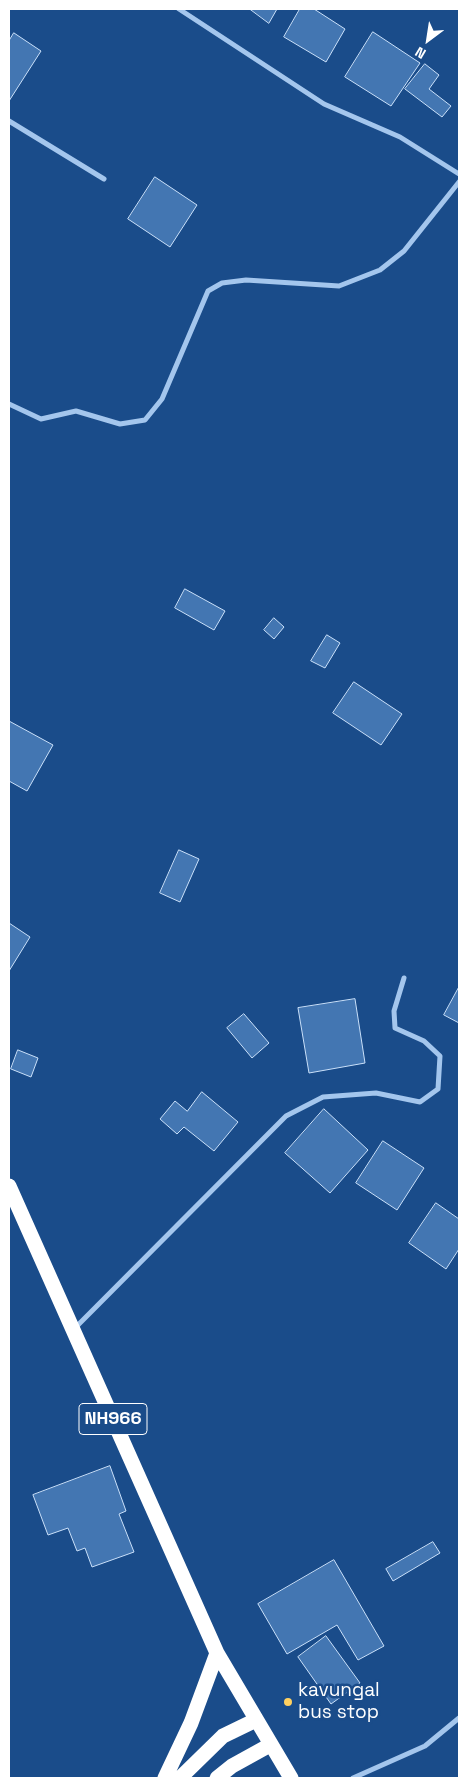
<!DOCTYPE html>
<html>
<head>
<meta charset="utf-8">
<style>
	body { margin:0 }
	#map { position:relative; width:468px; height:1787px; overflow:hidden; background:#1a4c8a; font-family:"Space Grotesk",sans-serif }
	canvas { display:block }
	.frame { position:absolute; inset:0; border:10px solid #fff; pointer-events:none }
	.north { position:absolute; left:403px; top:15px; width:50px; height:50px; -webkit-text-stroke:4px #1a4c8a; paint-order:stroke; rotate:211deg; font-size:14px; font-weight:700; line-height:20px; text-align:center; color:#fff }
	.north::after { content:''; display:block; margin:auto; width:18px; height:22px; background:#fff; clip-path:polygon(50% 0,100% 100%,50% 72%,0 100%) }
</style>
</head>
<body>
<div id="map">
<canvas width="468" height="1787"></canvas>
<div class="frame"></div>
<div class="north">N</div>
</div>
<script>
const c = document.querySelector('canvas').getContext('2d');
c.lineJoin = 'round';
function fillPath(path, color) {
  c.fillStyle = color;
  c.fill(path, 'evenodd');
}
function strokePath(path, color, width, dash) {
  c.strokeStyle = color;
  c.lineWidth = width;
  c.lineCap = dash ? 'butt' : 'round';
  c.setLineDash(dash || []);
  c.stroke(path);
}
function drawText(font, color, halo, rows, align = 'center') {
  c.font = font + ' "Space Grotesk",sans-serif';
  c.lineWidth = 5;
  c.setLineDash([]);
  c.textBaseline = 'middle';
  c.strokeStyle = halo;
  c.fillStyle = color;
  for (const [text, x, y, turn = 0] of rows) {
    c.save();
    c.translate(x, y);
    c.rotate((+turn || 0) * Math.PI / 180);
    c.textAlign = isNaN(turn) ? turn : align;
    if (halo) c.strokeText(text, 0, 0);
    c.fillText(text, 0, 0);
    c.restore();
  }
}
const building = new Path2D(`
	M250 9H277L269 23Z
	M300 9H314L345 29 326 62 284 37Z
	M373 32 420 63 391 106 345 77Z
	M14 33 41 51 9 101V41Z
	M425 64 439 75 429 89 451 106 442 117 405 89Z
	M155 177 197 205 170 247 128 219Z
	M185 589 225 611 214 630 175 608Z
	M274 618 284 627 274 639 264 630Z
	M327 635 340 643 325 668 311 661Z
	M354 682 402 714 381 745 333 713Z
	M9 721 53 745 27 791 9 781Z
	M179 850 199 859 180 902 160 893Z
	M9 923 30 937 9 971Z
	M459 987V1023L444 1015Z
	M355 999 365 1063 309 1073 298 1008Z
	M244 1014 269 1043 252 1058 227 1028Z
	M18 1050 38 1058 31 1077 11 1069Z
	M202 1092 238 1122 214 1151 184 1127 177 1134 160 1119 175 1101 187 1111Z
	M324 1109 368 1150 330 1193 285 1153Z
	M383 1141 424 1168 397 1210 356 1183Z
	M436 1203 459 1219V1249L446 1269 409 1243Z
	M110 1466 126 1511 119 1514 134 1552 92 1567 85 1548 77 1551 68 1528 48 1535 33 1495Z
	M433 1542 440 1553 393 1581 386 1569Z
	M334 1560 384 1646 358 1660 337 1625 287 1654 258 1604Z
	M326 1636 360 1683 331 1704 298 1657Z`);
fillPath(building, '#4376b2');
strokePath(building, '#cae0f9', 1);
strokePath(new Path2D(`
	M179 9 324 104 400 137 459 174
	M9 121 104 179
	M9 404 41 419 76 411 120 424 145 420 162 399 208 291 222 283 246 280 339 286 380 270 404 251 459 182
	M75 1328 286 1116 323 1097 376 1093 420 1102 438 1089 440 1056 424 1041 395 1028 394 1011 404 978
	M353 1778 425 1746 459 1718`), '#a4c6ed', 5);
strokePath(new Path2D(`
	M9 1186 217 1653 291 1778
	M165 1778 191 1723 217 1653
	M180 1778 223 1736 256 1720
	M217 1778 232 1766 270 1745`), '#fff', 15);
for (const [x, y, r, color] of [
	[288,1702,5,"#ffd060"]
]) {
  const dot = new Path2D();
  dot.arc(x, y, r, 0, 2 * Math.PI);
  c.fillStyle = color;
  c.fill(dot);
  strokePath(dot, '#1a4c8a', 2);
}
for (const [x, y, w] of [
	[113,1419,68]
]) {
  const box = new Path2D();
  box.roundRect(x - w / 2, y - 15.5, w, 31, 4);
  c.fillStyle = '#1a4c8a';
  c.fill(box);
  strokePath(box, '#fff', 1);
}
drawText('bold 18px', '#fff', null, [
	["NH966",113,1419]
]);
drawText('19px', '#fff', '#1a4c8a', [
	["kavungal",298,1691],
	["bus stop",298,1713]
], 'left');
</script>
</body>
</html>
